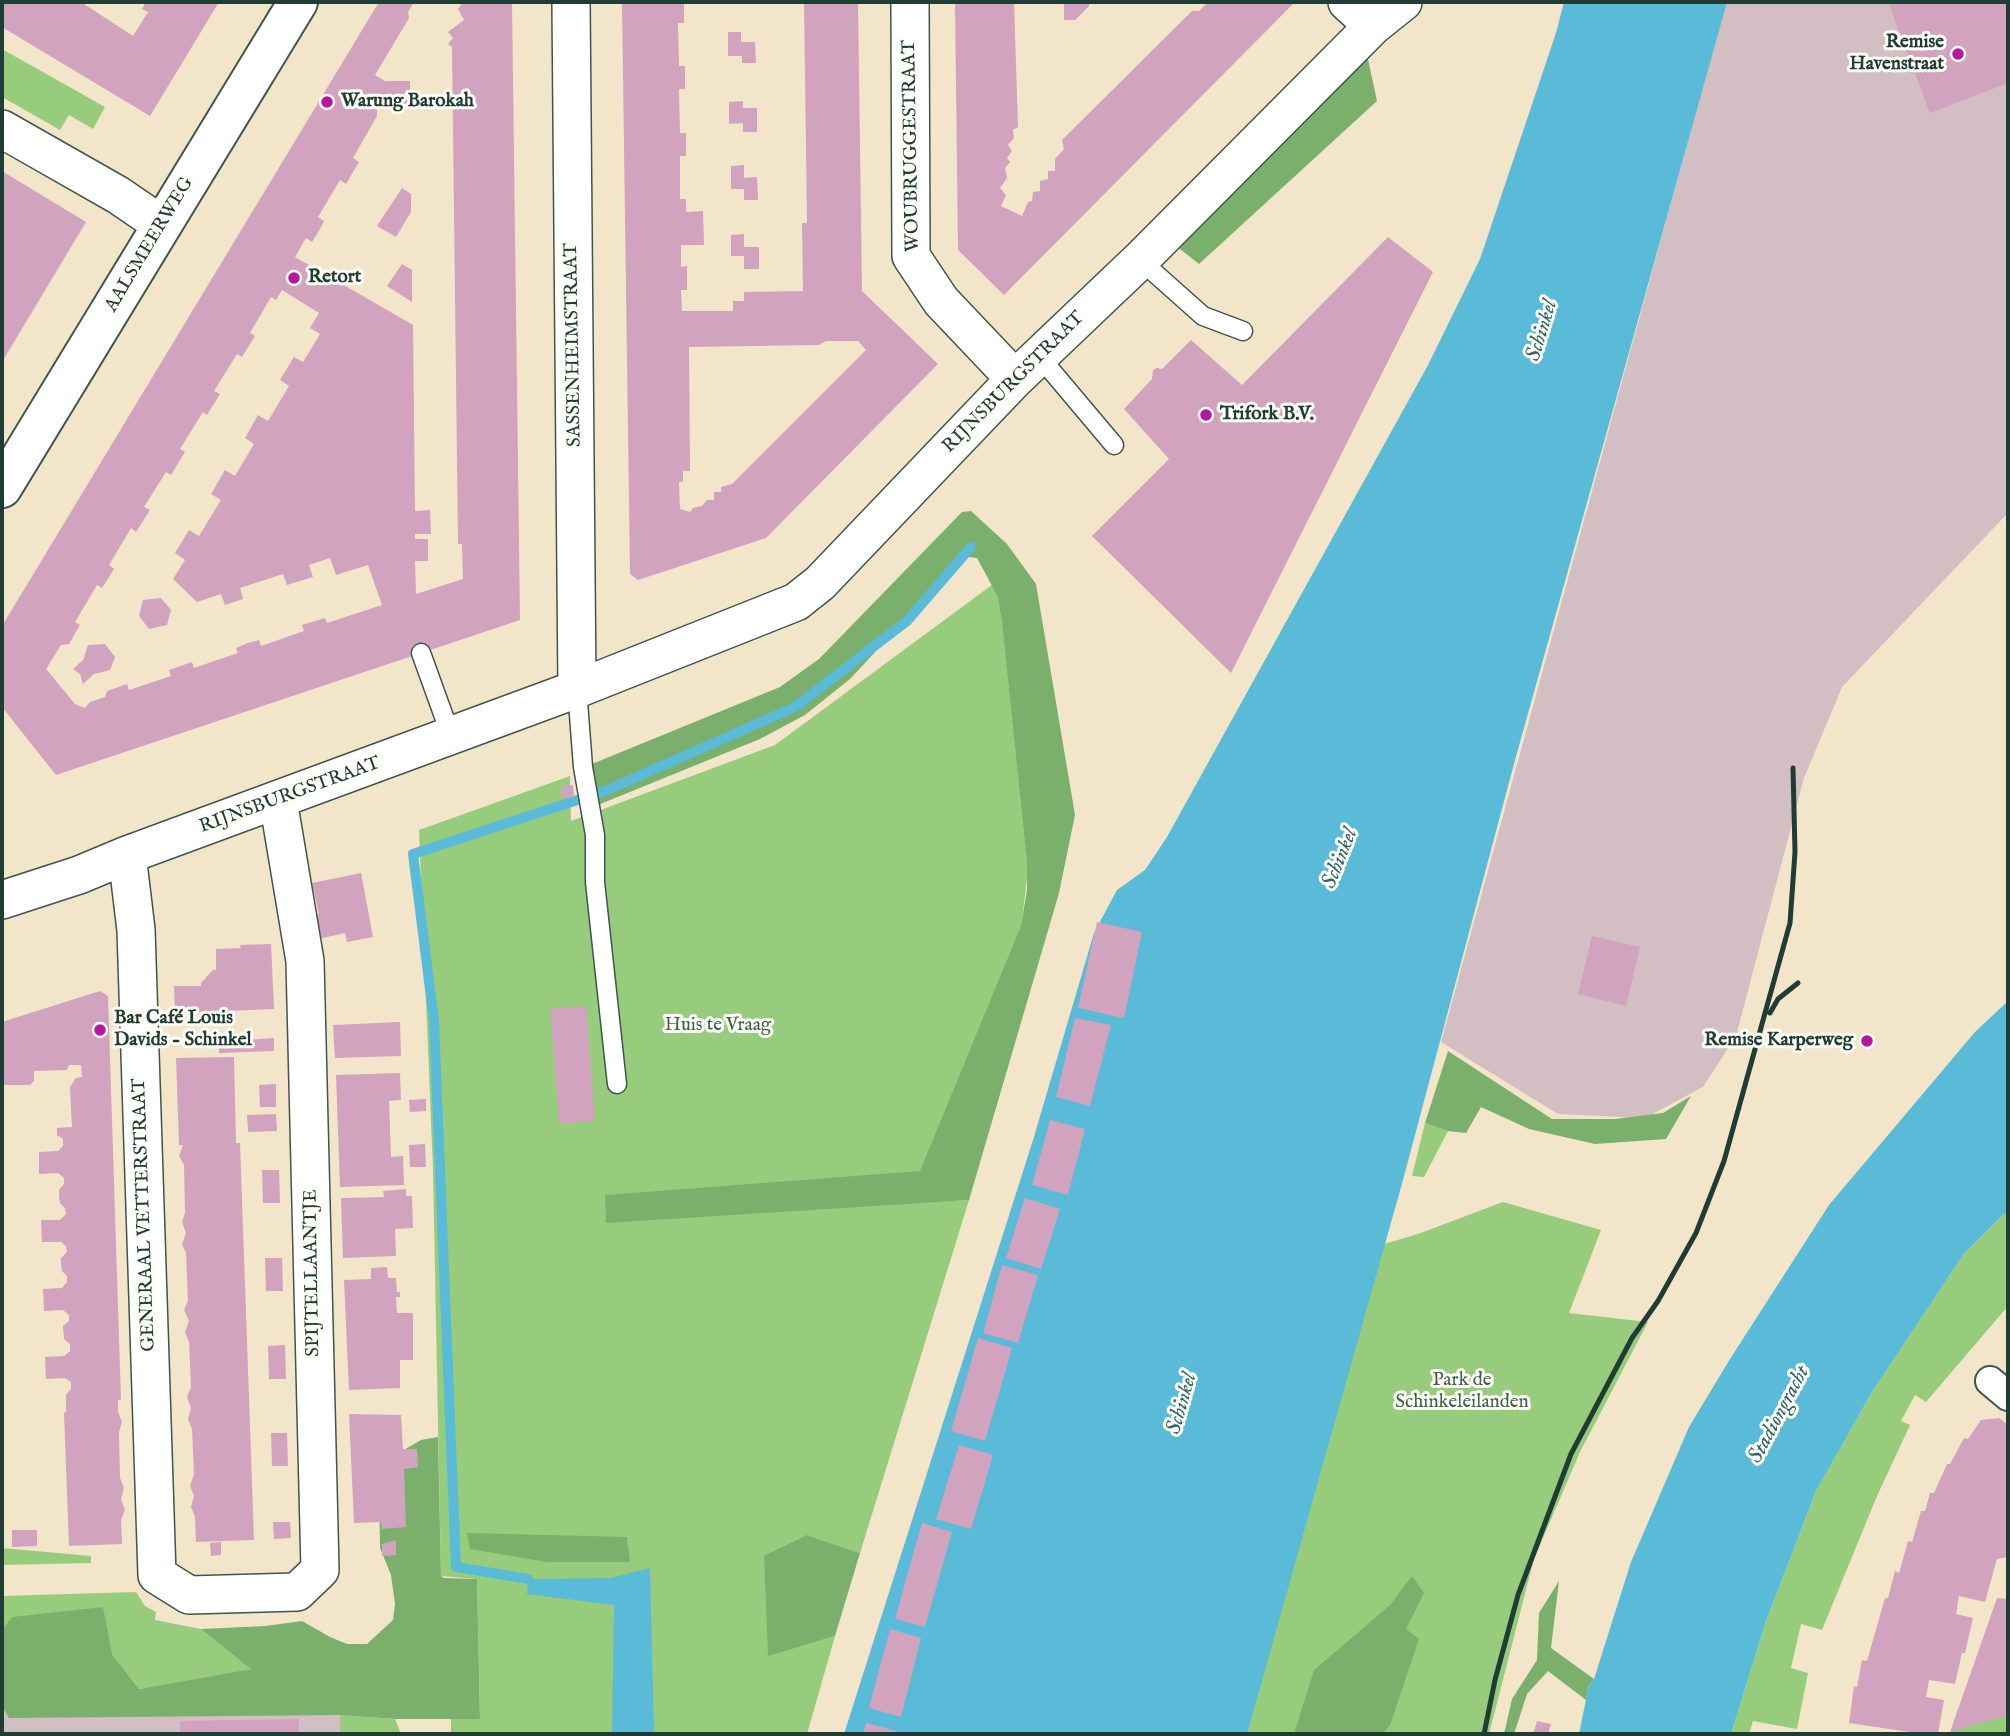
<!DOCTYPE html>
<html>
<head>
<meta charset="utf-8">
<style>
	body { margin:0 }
	#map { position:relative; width:2010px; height:1736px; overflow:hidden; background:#f3e5ca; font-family:"IM FELL English",serif }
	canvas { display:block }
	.frame { position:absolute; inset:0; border:4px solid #1f3d34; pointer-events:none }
</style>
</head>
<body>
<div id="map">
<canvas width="2010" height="1736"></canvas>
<div class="frame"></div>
</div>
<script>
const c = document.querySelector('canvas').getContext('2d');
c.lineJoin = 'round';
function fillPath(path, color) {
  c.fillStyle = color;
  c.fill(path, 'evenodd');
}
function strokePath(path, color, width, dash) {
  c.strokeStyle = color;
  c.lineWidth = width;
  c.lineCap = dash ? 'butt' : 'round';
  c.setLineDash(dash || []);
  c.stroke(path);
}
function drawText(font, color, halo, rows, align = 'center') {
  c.font = font + ' "IM FELL English",serif';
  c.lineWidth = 6;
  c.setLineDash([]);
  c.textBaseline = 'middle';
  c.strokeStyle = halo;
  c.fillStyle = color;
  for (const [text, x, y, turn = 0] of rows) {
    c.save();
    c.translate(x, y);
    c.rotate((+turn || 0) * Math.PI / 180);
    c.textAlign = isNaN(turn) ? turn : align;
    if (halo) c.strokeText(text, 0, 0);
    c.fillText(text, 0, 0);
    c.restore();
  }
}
fillPath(new Path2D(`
	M1726 2H2008V513L1842 687 1804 778 1736 1036 1703 1087 1645 1118 1558 1114 1441 1042Z
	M373 1694 374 1734H2V1697Z`), '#d2bec3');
fillPath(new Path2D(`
	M2 49 105 107 93 129 69 115 60 130 2 97Z
	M1000 579 1048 698 1020 938 907 1203 969 1200 860 1553 807 1535 768 1655 835 1636 807 1734H451V1719L480 1718 477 1579 441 1576 433 1170 419 830 570 776 571 821 775 745Z
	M1425 1123 1448 1131 1424 1177 1412 1176Z
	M1503 1202 1601 1230 1569 1313 1648 1322 1580 1452 1534 1559 1489 1734H1232L1367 1249 1418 1234Z
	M2008 1210V1306L1926 1402 1915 1395 1901 1421 1910 1425 1877 1496 1822 1630 1801 1624 1791 1668 1808 1673 1797 1729 1753 1721 1749 1734H1731L1766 1621 1816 1491 1872 1392 1963 1255Z
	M2 1548 91 1556V1563L2 1565Z
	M136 1592 145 1606 156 1612 155 1620 201 1629 252 1669 139 1689 112 1654 2 1630V1596Z
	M2008 1712V1734H1943L1950 1732Z
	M340 1715 395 1719 401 1734H340Z`), '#98cc7d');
fillPath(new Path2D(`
	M1366 50 1377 101 1199 264 1176 246Z
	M971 511 1007 544 1036 584 1075 815 1059 893 969 1200 606 1223 605 1195 920 1171 1021 926 1027 890V861L1002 621 998 597 977 558 969 557 963 558 850 679 805 715 760 739 593 807 592 764 780 687 819 659 962 512Z
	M1448 1051 1552 1119H1615L1663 1113 1691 1096 1666 1139 1595 1144 1529 1129 1481 1107 1466 1133 1448 1131 1425 1123Z
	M438 1437 441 1576 444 1578 477 1579 480 1719H395L340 1715 9 1718 2 1706V1630L12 1617 103 1607 112 1654 139 1689 251 1669 201 1629 266 1626 302 1621 330 1637 347 1644H367L393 1620 395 1604 391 1575 380 1548 379 1485 402 1451 421 1440Z
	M467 1533 627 1537 630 1562H547L470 1549Z
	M807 1535 860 1553 835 1636 768 1656 764 1556Z
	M1412 1576 1424 1593 1406 1629 1419 1639 1390 1725 1383 1734H1294L1314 1670 1390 1605Z
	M1559 1581 1551 1648 1594 1679 1589 1685 1586 1700 1548 1671 1527 1694 1514 1734H1504L1512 1699 1537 1660 1539 1613Z`), '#7ab06c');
fillPath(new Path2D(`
	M1564 2H1727L1515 760 1403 1180 1247 1734H844L1033 1140 1094 933 1117 890 1145 870 1167 837 1427 367 1480 259 1556 33Z
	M2008 1001V1210L1963 1255 1872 1392 1816 1491 1766 1621 1731 1734H1579L1589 1685 1594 1679 1631 1562 1689 1427 1730 1359 1829 1205 1975 1032Z
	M650 1568 654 1734H612L614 1605 527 1594 528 1579 611 1578Z`), '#59bbd7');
strokePath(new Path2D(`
	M528 1579 456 1567 434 1021 413 854 605 791 795 707 907 621 971 547`), '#59bbd7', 10);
fillPath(new Path2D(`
	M2 2H81L133 36 148 12 142 9 146 2H219L150 116 2 27Z
	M379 2H414L408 12 409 18 375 75 385 81H410V104L377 105V116L353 158 359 162 346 184 340 180 318 217 324 221 320 229 312 242 306 238 295 257 413 325 415 511 430 510 431 534H415V539H428V561H415L416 594 463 579 462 544H458L452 47 448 44 453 38 448 32 464 20 458 9 463 2H512L520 620 56 775 2 707V626ZM282 290 319 313 310 328 320 334 303 362 294 357 280 380 289 386 268 421 258 415 245 438 254 444 235 476 225 470 211 494 221 500 199 536 189 530 175 553 185 560 173 579 197 602 221 594 225 605 243 599 240 588 283 574 287 585 313 577 309 565 330 558 336 575 368 565 382 605 327 623 325 618 302 625 304 631 261 646 259 640 248 643 236 648 238 653 194 668 192 662 169 670 171 676 129 690 127 684 107 691 105 697 90 702 85 708 75 704 46 669 61 645 69 644 80 625 75 622 97 585 102 588 114 569 109 565 131 528 136 532 150 510 144 507 166 472 171 475 185 452 180 449 203 412 207 415 220 394 214 391 237 354 242 357 255 336 250 333 271 297 276 300Z
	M622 2H684V23H678L679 66H685V89H679L680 133H686V156H680V199H686V212L703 211 704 245H681V267L687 266V290H681L682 311H733V301H744V292L803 291 802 223H807L804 2H858L862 291 938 364 766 538 638 580 630 574ZM826 341H858L866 350 732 484 721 487V492H714V500H707L702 506 693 508 690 512 680 509 679 482H683V471H690L689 347 819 345Z
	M955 2H1014L1018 127 1013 130 1014 138 1008 145 1012 151 1007 158 1010 162 1005 168 1007 178 1000 188 1006 195 1001 206 1022 216 1028 202 1032 201 1033 192 1040 191V181L1048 179V171H1055V159L1064 149 1062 140 1192 11H1199L1208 2H1295L1004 295 958 250Z
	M1064 2H1089V6L1075 20H1064Z
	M1888 2H2008V83L1930 113Z
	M728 32H741V42H755L756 63H742V56H728Z
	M743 101V108H757V132H743V123L729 124V102Z
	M744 165V178L757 177 758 200H744V189H731V166Z
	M2 171 86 222 2 362Z
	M402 188 411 194V212L396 237 377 226Z
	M744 234V247H759V269H744V256H731V235Z
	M1388 237 1433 272 1231 673 1092 536 1169 459 1124 409 1152 379 1153 370 1157 368 1162 369 1191 340 1242 385Z
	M402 264 412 270V302L387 286Z
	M161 598 171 610 167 625 149 629 139 616 143 600Z
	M105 644 115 657 110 670 94 674 83 684 80 674 73 669 83 660 88 645Z
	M573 785 574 797 562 798 561 786Z
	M361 873 373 937 347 942 345 933 318 939 313 915 319 914 312 883Z
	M1097 922 1142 932 1124 1018 1078 1008Z
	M1592 936 1640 947 1626 1006 1578 994Z
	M271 944 274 1009 175 1013 174 986H201V983L213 970H216V949L241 948 240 945Z
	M100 991 108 996 121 1400H118V1412L122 1422 119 1432 120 1478 124 1488 121 1499 125 1510 121 1520 122 1544 69 1546 64 1413 66 1412V1395L71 1389V1382L65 1378 46 1379 45 1357 64 1356 70 1351V1344L64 1339 63 1326 69 1321V1315L63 1310 44 1311 43 1289 62 1288 67 1282V1276L62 1271 61 1264V1258L67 1252 66 1246 61 1242H42L41 1220H60L66 1214 65 1208 60 1203 59 1197V1190L64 1184V1178L58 1173 39 1174V1152L58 1151 63 1146V1139L57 1135V1128L72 1127 70 1087 76 1078 82 1077 81 1065H69L67 1070 34 1071V1081L30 1085H2V1022Z
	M586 1006 595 1121 559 1124 550 1009Z
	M1075 1018 1111 1025 1090 1106 1056 1097Z
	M400 1022 401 1056 335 1058 333 1025Z
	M274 1038V1051L219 1053V1042Z
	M234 1057 236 1143H240L254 1540 196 1542 195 1517 191 1507 194 1496 190 1486 194 1474 192 1429 188 1419 191 1408 187 1397 191 1387 189 1342 185 1332 189 1321 184 1310 188 1301 186 1253 182 1244 186 1233 182 1222 185 1213 184 1165 179 1156 183 1145H179L176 1058Z
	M400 1073 401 1100 389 1101 391 1157 403 1156 404 1185 340 1187 336 1075Z
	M276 1084V1107H260L259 1085Z
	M426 1099V1111L410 1112 409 1100Z
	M276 1114 277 1131 248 1132 247 1115Z
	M1050 1120 1085 1129 1068 1195 1032 1185Z
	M425 1144 426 1167H410L409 1145Z
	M262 1170H279L280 1203H263Z
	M406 1189V1196H412L413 1228 395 1229 396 1256 343 1258 341 1198 384 1197 383 1191Z
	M1025 1198 1060 1209 1041 1269 1006 1258Z
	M265 1258H282L283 1291H266Z
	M1002 1265 1038 1275 1018 1343 983 1333Z
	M387 1267 388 1278H396L397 1292H400V1297H396L397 1313H413V1360H400V1388L349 1390 344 1280 371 1279V1268Z
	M978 1338 1012 1348 985 1441 951 1431Z
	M285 1345 286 1379H269L268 1346Z
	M349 1414 401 1415 403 1449H417L418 1467 404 1469 406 1527 382 1529 381 1522 354 1523Z
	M1999 1418 2008 1425V1557L1997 1559 1985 1602 1959 1596 1956 1614 1973 1618 1965 1653H1962L1955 1684 1929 1680 1926 1697 1944 1700 1938 1734H1923L1849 1723 1854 1686 1857 1687 1862 1660 1867 1661 1885 1598H1888L1895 1571 1899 1573 1908 1541 1912 1542 1921 1511H1925L1930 1493H1934L1947 1464H1950L1964 1438 1968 1439 1981 1420Z
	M271 1433H287L288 1466H272Z
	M959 1445 993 1455 971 1529 936 1519Z
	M273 1522H290L291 1538 274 1539Z
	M922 1523 952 1532 925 1627 895 1619Z
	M12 1530H37V1546L12 1547Z
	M396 1540V1555L382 1556V1544Z
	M221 1542V1555L211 1556 210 1543Z
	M1997 1598 2008 1599V1715L1950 1732Z
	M890 1629 921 1638 901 1717 869 1708Z
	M299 1719V1734H180V1721Z
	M1537 1721 1551 1724 1548 1734H1533Z
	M866 1723 900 1732 899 1734H863Z`), '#d1a3be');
const service = new Path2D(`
	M1140 260 1203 316 1243 331
	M1039 356 1114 445
	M421 653 451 736
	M577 689 583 767 595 835V882L617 1084`);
const pedestrian = new Path2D(`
	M1990 1381 2008 1396`);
const minor = new Path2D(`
	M571 2 577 689
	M910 2 911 256 941 301 1015 379
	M1347 2 1373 26
	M2 129 118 195 162 225
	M127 855 136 930 157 1575 189 1595 297 1592 320 1570 305 961 278 800
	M2 900 79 875 127 855 577 689 796 602 820 583 1015 379 1140 260 1373 26 1403 2`);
const secondary = new Path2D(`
	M2 488 298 2`);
strokePath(service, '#3f564a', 21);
strokePath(pedestrian, '#3f564a', 32);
strokePath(minor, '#3f564a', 40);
strokePath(secondary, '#3f564a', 42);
strokePath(service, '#fff', 18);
strokePath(pedestrian, '#fff', 28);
strokePath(minor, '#fff', 37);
strokePath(secondary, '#fff', 38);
strokePath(new Path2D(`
	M1770 1013 1778 999 1798 983
	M1484 1734 1495 1680 1518 1595 1571 1454 1632 1338 1658 1301 1696 1233 1724 1161 1790 923 1795 852 1793 768`), '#1f3d34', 5);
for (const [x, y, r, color] of [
	[1958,54,7,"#b5179e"],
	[327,102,7,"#b5179e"],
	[294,278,7,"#b5179e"],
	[1206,415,7,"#b5179e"],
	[100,1030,7,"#b5179e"],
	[1867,1041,7,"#b5179e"]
]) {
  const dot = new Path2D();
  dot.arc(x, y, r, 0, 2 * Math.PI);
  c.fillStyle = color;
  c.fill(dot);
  strokePath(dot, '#fdfcf7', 2.5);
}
drawText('bold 19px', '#1f3d34', '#fdfcf7', [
	["Remise",1944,43,"right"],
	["Havenstraat",1944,65,"right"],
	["Warung Barokah",341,102],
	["Retort",308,278],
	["Trifork B.V.",1220,415],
	["Bar Café Louis",114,1019],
	["Davids - Schinkel",114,1041],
	["Remise Karperweg",1853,1041,"right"]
], 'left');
drawText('19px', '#1f3d34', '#fdfcf7', [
	["WOUBRUGGESTRAAT",912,146,-91],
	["AALSMEERWEG",150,245,-59],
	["SASSENHEIMSTRAAT",574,345,-91],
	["RIJNSBURGSTRAAT",1014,383,-45],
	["RIJNSBURGSTRAAT",290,796,-20],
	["GENERAAL VETTERSTRAAT",145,1215,-92],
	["SPIJTELLAANTJE",313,1273,-91]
]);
drawText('19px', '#3d6146', '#fdfcf7', [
	["Huis te Vraag",718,1026],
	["Park de",1462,1381],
	["Schinkeleilanden",1462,1403]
]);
drawText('italic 21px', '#306365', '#fdfcf7', [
	["Schinkel",1543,331,-73],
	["Schinkel",1341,859,-68],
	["Schinkel",1183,1404,-74],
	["Stadiongracht",1780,1415,-62]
]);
</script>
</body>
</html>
